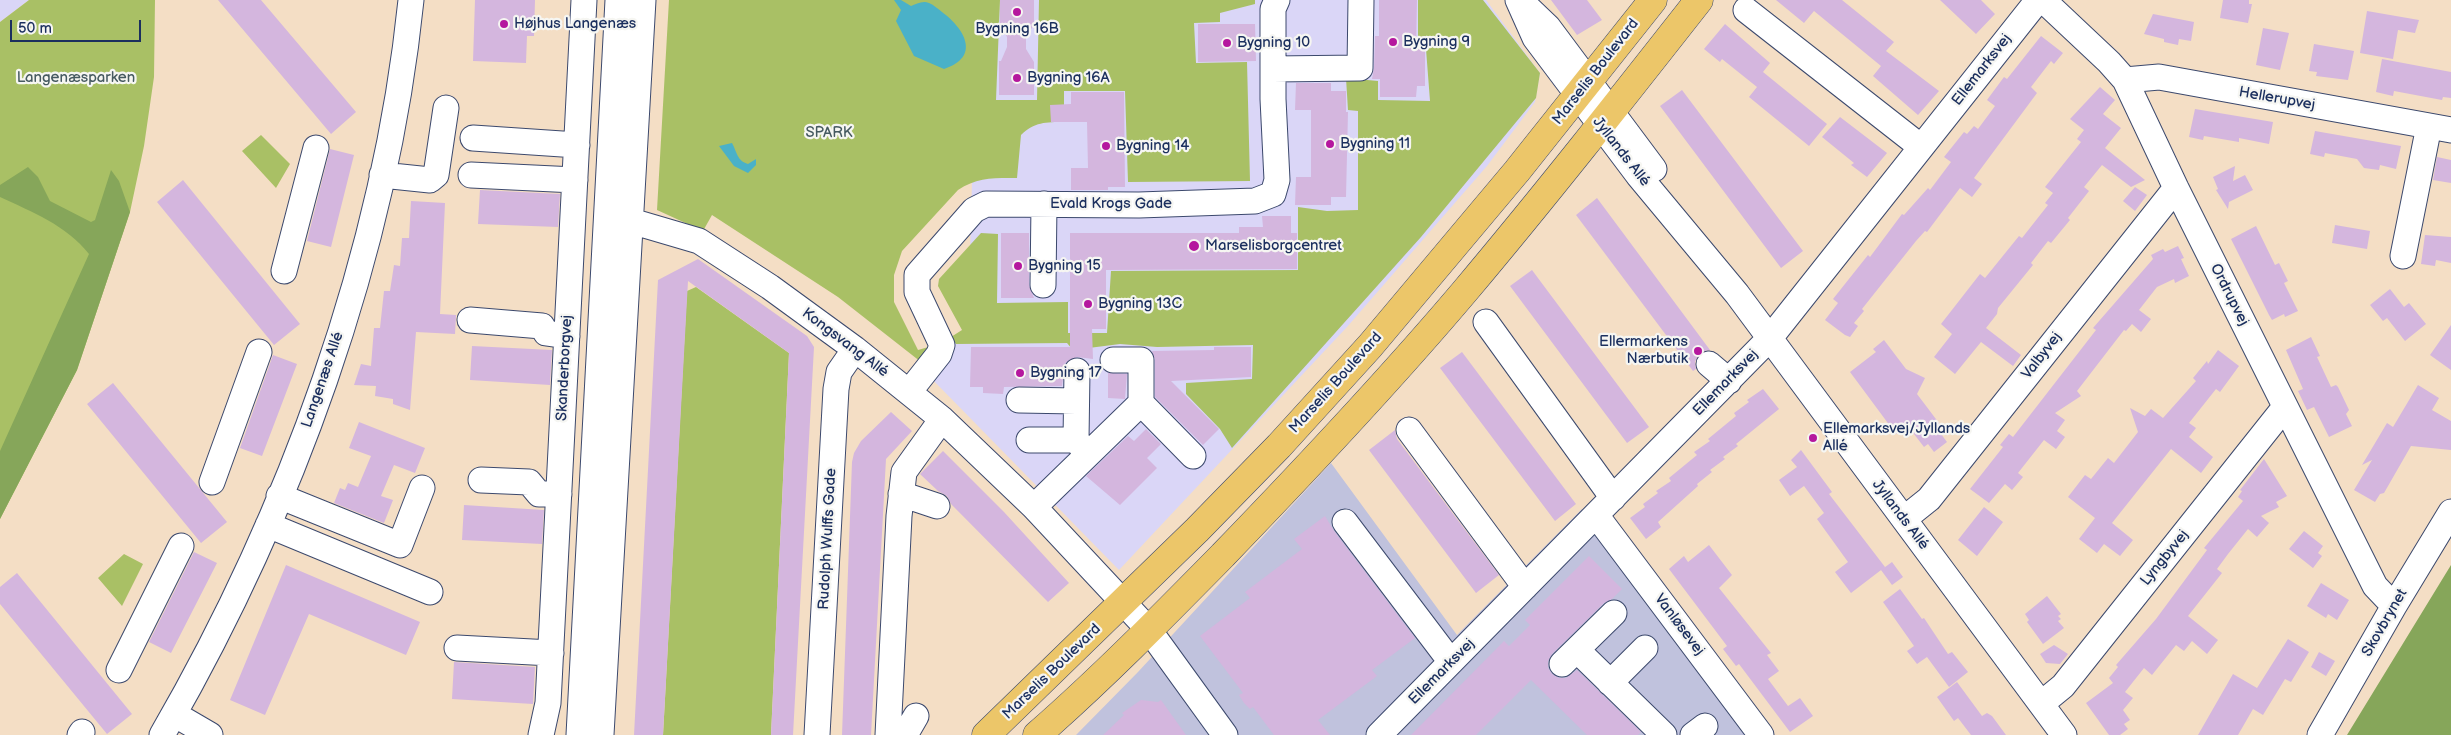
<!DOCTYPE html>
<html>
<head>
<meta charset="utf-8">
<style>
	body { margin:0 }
	#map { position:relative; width:2451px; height:735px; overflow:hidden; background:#f4dec5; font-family:"Balsamiq Sans",sans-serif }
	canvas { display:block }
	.scale { position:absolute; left:10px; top:20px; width:131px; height:22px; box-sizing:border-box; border:2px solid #1b2f5e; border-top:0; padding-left:6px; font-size:15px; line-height:18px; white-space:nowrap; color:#1b2f5e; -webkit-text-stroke:4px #f6f6f2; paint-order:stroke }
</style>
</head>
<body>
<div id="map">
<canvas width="2451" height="735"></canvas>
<div class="scale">50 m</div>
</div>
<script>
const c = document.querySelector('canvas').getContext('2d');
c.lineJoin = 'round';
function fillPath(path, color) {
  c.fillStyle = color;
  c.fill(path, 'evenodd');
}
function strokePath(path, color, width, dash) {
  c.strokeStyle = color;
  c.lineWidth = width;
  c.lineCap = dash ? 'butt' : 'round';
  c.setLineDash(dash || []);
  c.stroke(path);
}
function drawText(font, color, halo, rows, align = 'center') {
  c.font = font + ' "Balsamiq Sans",sans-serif';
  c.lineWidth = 4.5;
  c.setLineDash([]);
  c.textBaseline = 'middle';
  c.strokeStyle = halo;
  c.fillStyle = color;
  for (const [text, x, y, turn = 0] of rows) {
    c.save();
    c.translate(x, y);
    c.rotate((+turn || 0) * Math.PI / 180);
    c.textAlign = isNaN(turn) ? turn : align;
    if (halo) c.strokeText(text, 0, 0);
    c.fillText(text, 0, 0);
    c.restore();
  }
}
fillPath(new Path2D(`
	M0 0H29L0 22Z
	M977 0H1486L1540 73 1535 102 1487 166 1347 327 1119 570 928 375 968 325Z`), '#dad6f7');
fillPath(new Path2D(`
	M1331 463 1457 635 1582 509 1749 735H1076L1138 672Z`), '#c0c2dd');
fillPath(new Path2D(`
	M29 0H155L154 77 144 146 130 212 77 370 0 519V22Z
	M669 0H1000L996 100H1037L1039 0H1255V4L1220 13V22L1194 23 1196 63 1247 62 1250 181 1128 182 1125 91H1064V122C1046 122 1034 122 1021 135L1017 178C995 178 977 177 958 190L902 251 894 275V302L918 350 932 346 921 362 838 297 712 215 703 231 657 210Z
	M1418 0H1483L1540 73 1536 98 1421 237 1232 448 1220 429 1186 394V383L1252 379 1253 345 1157 347 1120 344 1073 350 1067 343 956 344 951 337 962 330 938 286 939 279 981 233 998 234 997 303 1068 302V333H1107L1111 271 1298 270V207L1327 211 1358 210V111L1348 110 1346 78 1378 81V100L1430 101 1426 49 1418 47Z
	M261 135 290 164 276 188 242 151Z
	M696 287 789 353 771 735H663L687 291Z
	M124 554 143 564 122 606 98 578Z`), '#a9c065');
fillPath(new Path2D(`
	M28 167 38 177 50 201 91 222 95 220 111 170 119 181 130 212 77 370 0 519V451L89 254C66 225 32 212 0 197V185Z
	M2451 565V735H2347Z`), '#86a65a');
fillPath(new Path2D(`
	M894 0H901L911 6C916 4 923 0 929 3 934 5 938 9 942 12 965 29 981 57 944 69L914 56 896 21 901 10Z
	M732 143C737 152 737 161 748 164L756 159V165L748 173 734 166 719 146Z`), '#4ab1c8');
fillPath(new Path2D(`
	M218 0H261L356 112 331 134Z
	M475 0H535L534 36H527L526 63 473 61Z
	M1000 0H1034V25L1026 36V49L1034 62V95H999V61H1001L1007 47V37L1000 25Z
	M1379 0H1417L1416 49H1425V86H1417L1416 97H1380V79H1372L1374 68 1375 36H1379Z
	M1551 0H1587L1602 20 1577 35Z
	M1776 0H1842L1894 42 1886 51 1939 91 1918 115 1873 76 1881 66 1814 11 1804 23Z
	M1940 0H1981L1995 14 1976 34Z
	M2223 0H2249V4H2252L2248 23 2220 18Z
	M2367 11 2419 20 2415 33 2398 30 2393 59 2360 53Z
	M2153 14 2194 22 2191 41 2179 39 2178 45 2164 42V39L2144 34Z
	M1198 24H1255L1256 61 1198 62Z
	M1725 24 1770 63 1763 72 1827 124 1809 146 1749 97 1757 87 1722 59 1720 62 1704 49Z
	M2263 28 2289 33 2280 70 2256 65Z
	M2041 36 2063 53 2054 64 2051 61 2031 87 2037 93 1974 178 1982 184 1972 197 1960 188 1927 232 1925 231 1916 241 1862 309 1864 311 1854 323 1858 326 1850 337 1845 335 1825 320 1838 303 1833 299 1868 255 1870 257 1902 214 1904 215 1928 188 1930 190 1951 162 1944 157 1964 132 1967 134 1974 126 1978 129 1995 106 1987 100 2004 77 2007 79Z
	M2314 44 2354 51 2348 80 2316 76 2317 72 2309 71Z
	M2382 59 2451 72V98L2443 97 2442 100 2394 91 2393 96 2376 92Z
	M1296 83H1331V91H1346V112H1348L1346 197H1331V205H1295L1296 177H1311V110H1295Z
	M2100 87 2115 100 2103 114 2121 128 2105 148 2145 180 2131 187 2102 165 2084 187 2089 191 2068 218 2070 220 2051 243 2048 241 2031 263 2033 265 1998 308 1997 314 1986 328 2021 355 2013 366 1981 342 1955 374 1934 357 1952 334 1941 324 1980 274 1985 278 2019 236 2022 238 2048 205 2045 203 2053 193 2045 187 2081 142 2077 139 2084 130 2070 119Z
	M1682 90 1803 251 1781 268 1660 106Z
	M1071 92H1124L1125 187H1108V190H1071V168H1088L1087 122H1051L1050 105 1071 104Z
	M2195 109 2273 122 2269 144 2239 138V142L2204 136 2203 140 2189 137Z
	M1840 117 1887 153 1867 177 1851 165 1854 163 1822 137Z
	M2315 131 2401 146 2396 169 2380 165 2379 170 2364 168 2357 159 2325 153 2324 157 2310 154Z
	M330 149 354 155 331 247 307 241Z
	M2437 157 2451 160V183L2433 180Z
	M2235 166 2233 181 2245 175 2253 190 2229 202 2228 209 2216 190 2218 189 2213 177Z
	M183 180 300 324 274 345 157 202Z
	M2135 187 2147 195 2135 211 2123 201Z
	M480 190 560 194 558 227 478 224Z
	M1597 198 1710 350 1704 351 1698 355 1695 362 1696 369 1693 371 1576 215Z
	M411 201 445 203 440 314 456 315 455 334 416 332 410 410 393 404V399L375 396 376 386 354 385 361 364 371 366 374 328H380L384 291H390L394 265 400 266 402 238H409Z
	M1262 216H1291V233H1297V269L1106 270V329H1092L1093 359 1077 357 1065 363 1062 386 1004 387 1003 394 983 393V387H970L971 347H1070V233H1239V227H1263Z
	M2335 225 2370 231 2367 249 2332 243Z
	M2256 226 2275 265 2279 263 2288 281 2284 283 2298 311 2285 317 2284 314 2272 320 2269 315 2231 239Z
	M1001 233H1029V285L1034 298H1001Z
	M2425 235 2451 237V263L2436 260 2435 266 2421 264Z
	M2178 246 2184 258 2181 259 2189 276 2175 283 2174 279 2157 287 2139 310 2151 319 2141 332 2132 324 2126 331 2124 330 2077 391 2081 396 2055 413 2065 420 2057 431 2065 437 2056 449 2044 440 2018 473 2023 477 2012 490 2005 484 1989 503 1970 489 2003 447 2000 445 2009 434 2013 437 2096 330 2093 328 2153 259 2151 255 2163 249 2165 252Z
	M698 259 807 336 814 347 793 735H771L789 353 688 281 663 735H634L658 280Z
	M1532 270 1649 427 1627 443 1510 286Z
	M2390 289 2404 307 2409 303 2426 324 2405 341 2387 318 2383 321 2370 305Z
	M2451 325V370L2430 355Z
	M2311 337 2320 356 2317 357 2331 387 2336 385 2338 387 2349 410 2346 414 2352 426 2329 437 2314 407 2307 410 2298 391 2303 389 2286 350Z
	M1884 340 1906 369 1925 378 1917 394 1945 431 1941 434 1947 442 1934 452 1928 444 1924 447 1907 425 1896 434 1850 372 1876 352 1873 349Z
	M472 346 552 350 550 385 470 380Z
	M1214 347H1251V377L1171 381 1219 429 1203 445 1155 397V360L1152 351 1214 350Z
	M2218 350 2239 366 2220 392 2216 389 2189 423 2196 428 2189 437 2213 457 2201 473 2171 449 2112 523 2133 540 2120 556 2104 544 2097 553 2079 539 2095 518 2068 497 2085 475 2091 479 2108 458 2114 463 2138 432 2130 408 2145 416 2151 409 2163 418 2196 381 2193 378 2207 361 2208 364Z
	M1462 352 1576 504 1555 521 1440 368Z
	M273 355 297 364 262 456 240 448Z
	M1108 373 1127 374 1125 399 1108 398Z
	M113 383 227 522 201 543 87 404Z
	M2418 385 2439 398 2432 410 2451 421V450L2411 446 2384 493 2380 494 2375 502 2354 490 2372 460 2362 465 2387 423 2393 427Z
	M1763 389 1779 409 1736 444 1738 446 1723 457 1725 459 1710 470 1712 472 1697 484 1698 486 1658 522 1661 527 1646 539 1630 518 1645 507 1643 504 1658 493 1656 491 1671 481 1669 478 1697 455 1694 452 1710 441 1708 439 1736 416 1734 413 1749 402 1747 400Z
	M891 412 912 431 886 459 871 735H842L852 462 854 453 861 441Z
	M359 422 425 448 415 473 394 465 381 496 393 500 384 523 334 503 340 488 345 490 348 483 358 487 371 456 349 448Z
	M1146 429 1161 444 1147 458 1157 468 1120 505 1086 476 1128 436 1134 441Z
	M1395 430 1397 439 1499 575 1476 593 1369 450Z
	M1801 450 1832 492 1829 494 1885 567 1851 593 1835 572 1848 562 1817 519 1824 513 1804 486 1790 496 1779 480 1797 467 1791 460Z
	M943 451 1004 512 1069 583 1048 602 951 504 947 496 938 491 920 474Z
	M2264 459 2287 496 2276 502 2279 507 2261 516 2269 523 2257 537 2248 529 2228 554 2217 569 2222 573 2188 616 2218 640 2207 654 2192 641 2184 651 2176 645 2152 675 2144 668 2125 692 2133 698 2123 710 2130 720 2124 724 2128 729 2120 735H2109L2086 703 2113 683 2109 678 2118 667 2116 665 2156 619 2207 550 2204 548 2243 501 2238 497 2242 491 2240 490Z
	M464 505 544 510 542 544 462 540Z
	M1984 507 2003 522 1977 556 1958 540Z
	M1325 516 1334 531 1415 638 1372 670 1377 676 1318 720 1330 735H1274L1253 707 1250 709 1244 703 1239 695 1243 693 1200 636 1250 598 1245 592 1302 549 1294 539Z
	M2304 531 2323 546 2318 553 2322 556 2313 568 2289 549Z
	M1709 545 1732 575 1719 588 1771 653 1767 655 1779 671 1768 679 1788 706 1800 698 1813 716 1790 732 1739 664 1736 666 1723 649 1727 646 1669 569 1684 556 1688 562Z
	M194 552 217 563 171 653 149 642Z
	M1589 556 1622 589 1612 599 1604 603 1552 654 1548 661V668L1552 674 1559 678H1566L1577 670 1641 732 1638 735H1587L1531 680 1476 735H1411L1504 641 1509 646 1530 625 1525 620Z
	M1892 562 1903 577 1892 585 1881 570Z
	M286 565 420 622 406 655 309 614 265 715 230 700Z
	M17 573 132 714 107 734 0 604V587Z
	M2321 583 2349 600 2337 620 2328 614 2326 618 2307 606Z
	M1900 589 1922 619 1924 618 1948 654 1952 652 1968 672 1949 687 1927 657 1917 664 1907 651 1914 646 1883 602Z
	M2047 596 2061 614 2058 616 2061 619 2058 621 2064 628 2043 644 2027 622 2029 620 2025 614Z
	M2288 639 2309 652 2291 682 2285 679 2263 715 2253 709 2238 735H2198L2233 674 2257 688Z
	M2054 645 2068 654 2060 664 2046 663 2040 654Z
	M2319 652 2335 661 2326 676 2311 667Z
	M454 662 535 667 533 704 452 699Z
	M1957 682 1982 716 1987 713 1992 716 2006 735H1971L1958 718 1954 721 1937 697Z
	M1141 700 1158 702 1161 700 1186 735H1103L1124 715 1122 713Z`), '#d4b6de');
const minor = new Path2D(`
	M1518 0 1535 38 1638 175 1737 294 2064 735
	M2043 0 2109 62 2125 80 2176 188 2375 586 2394 606
	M1526 6 1548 27 1654 169
	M1746 10 1921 147
	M1273 69 1360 68 1361 0
	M2125 80 2159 77 2451 130
	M473 138 577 145
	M382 175 430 180 436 175 446 108
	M471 175 575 180
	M631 221 699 241 770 287 855 349 942 419 1034 507 1149 630 1225 735
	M2403 256 2429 126
	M284 271 316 148
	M1043 285 1044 204
	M470 320 542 326 546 333 567 336
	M1486 322 1613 498
	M1709 364 1729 381
	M1077 371 1076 440 1088 454
	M909 392 939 354 942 345 917 292V275L974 210 986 204 1139 205 1255 201 1273 194 1277 180 1273 99V9L1277 0
	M1019 400 1076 401
	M1141 403 1193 456
	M1409 430 1525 587
	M1029 440H1076
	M481 480 529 482 539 494H559
	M212 482 259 352
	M901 494 937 506
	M279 496 400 545 422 488
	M1034 507 1141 403V360H1113
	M1596 515 1761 735
	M1904 519 1929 499 2176 188
	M1345 522 1451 662
	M268 525 430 592
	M457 648 551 653
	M1577 650 1664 735
	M1562 664 1614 613
	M119 670 181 546
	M1610 683 1645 648
	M2041 704 2063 686 2285 407
	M174 714 210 735
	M80 735 82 732
	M162 735C290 514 385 255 411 0
	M541 735 548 703 584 0
	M579 735 618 0
	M601 735 643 0
	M817 735 836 389 839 372 855 349
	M888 735 899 516 904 472 942 419
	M905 735 916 716
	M1379 735 1770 338 2038 0
	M1693 735 1705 726
	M2320 735 2394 606 2451 512`);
const major = new Path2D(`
	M986 735 1197 530 1279 446 1370 346 1517 171 1653 0
	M1037 735C1102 678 1162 617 1223 555 1306 469 1388 382 1465 291 1545 196 1622 98 1699 0`);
strokePath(minor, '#3c496d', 27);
strokePath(major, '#3c496d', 29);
strokePath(minor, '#fff', 25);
strokePath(major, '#ecc669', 28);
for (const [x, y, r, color] of [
	[1017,12,5,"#b5179e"],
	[504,24,5,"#b5179e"],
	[1393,42,5,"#b5179e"],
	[1227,43,5,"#b5179e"],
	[1017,78,5,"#b5179e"],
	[1330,144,5,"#b5179e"],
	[1106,146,5,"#b5179e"],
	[1194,246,6,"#b5179e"],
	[1018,266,5,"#b5179e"],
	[1088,304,5,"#b5179e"],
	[1698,351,5,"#b5179e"],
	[1020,373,5,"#b5179e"],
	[1813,438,5,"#b5179e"]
]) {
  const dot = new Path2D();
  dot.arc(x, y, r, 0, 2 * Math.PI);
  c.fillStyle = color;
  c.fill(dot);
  strokePath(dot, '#f6f6f2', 2);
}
drawText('15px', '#1b2f5e', '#f6f6f2', [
	["Højhus Langenæs",514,24],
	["Bygning 16B",1017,29,"center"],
	["Bygning 9",1403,42],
	["Bygning 10",1237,43],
	["Bygning 16A",1027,78],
	["Bygning 11",1340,144],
	["Bygning 14",1116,146],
	["Marselisborgcentret",1205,246],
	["Bygning 15",1028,266],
	["Bygning 13C",1098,304],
	["Ellermarkens",1688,342,"right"],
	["Nærbutik",1688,359,"right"],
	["Bygning 17",1030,373],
	["Ellemarksvej/Jyllands",1823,429],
	["Allé",1823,446]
], 'left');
drawText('15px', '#1b2f5e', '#f6f6f2', [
	["Ellemarksvej",1982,70,-52],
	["Marselis Boulevard",1596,72,-52],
	["Hellerupvej",2277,99,10],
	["Jyllands Allé",1621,152,52],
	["Evald Krogs Gade",1111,204],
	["Ordrupvej",2229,295,63],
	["Kongsvang Allé",845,343,37],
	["Valbyvej",2042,356,-52],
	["Skanderborgvej",565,368,-87],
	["Langenæs Allé",323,380,-71],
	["Marselis Boulevard",1336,383,-48],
	["Ellemarksvej",1726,383,-46],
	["Jyllands Allé",1900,515,53],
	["Rudolph Wulffs Gade",828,539,-87],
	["Lyngbyvej",2165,558,-51],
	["Skovbrynet",2385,623,-60],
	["Vanløsevej",1679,625,53],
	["Marselis Boulevard",1052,672,-44],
	["Ellemarksvej",1442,672,-45]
]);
drawText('15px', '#465a60', '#f6f6f2', [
	["Langenæsparken",76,78],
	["SPARK",829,133]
]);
</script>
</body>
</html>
